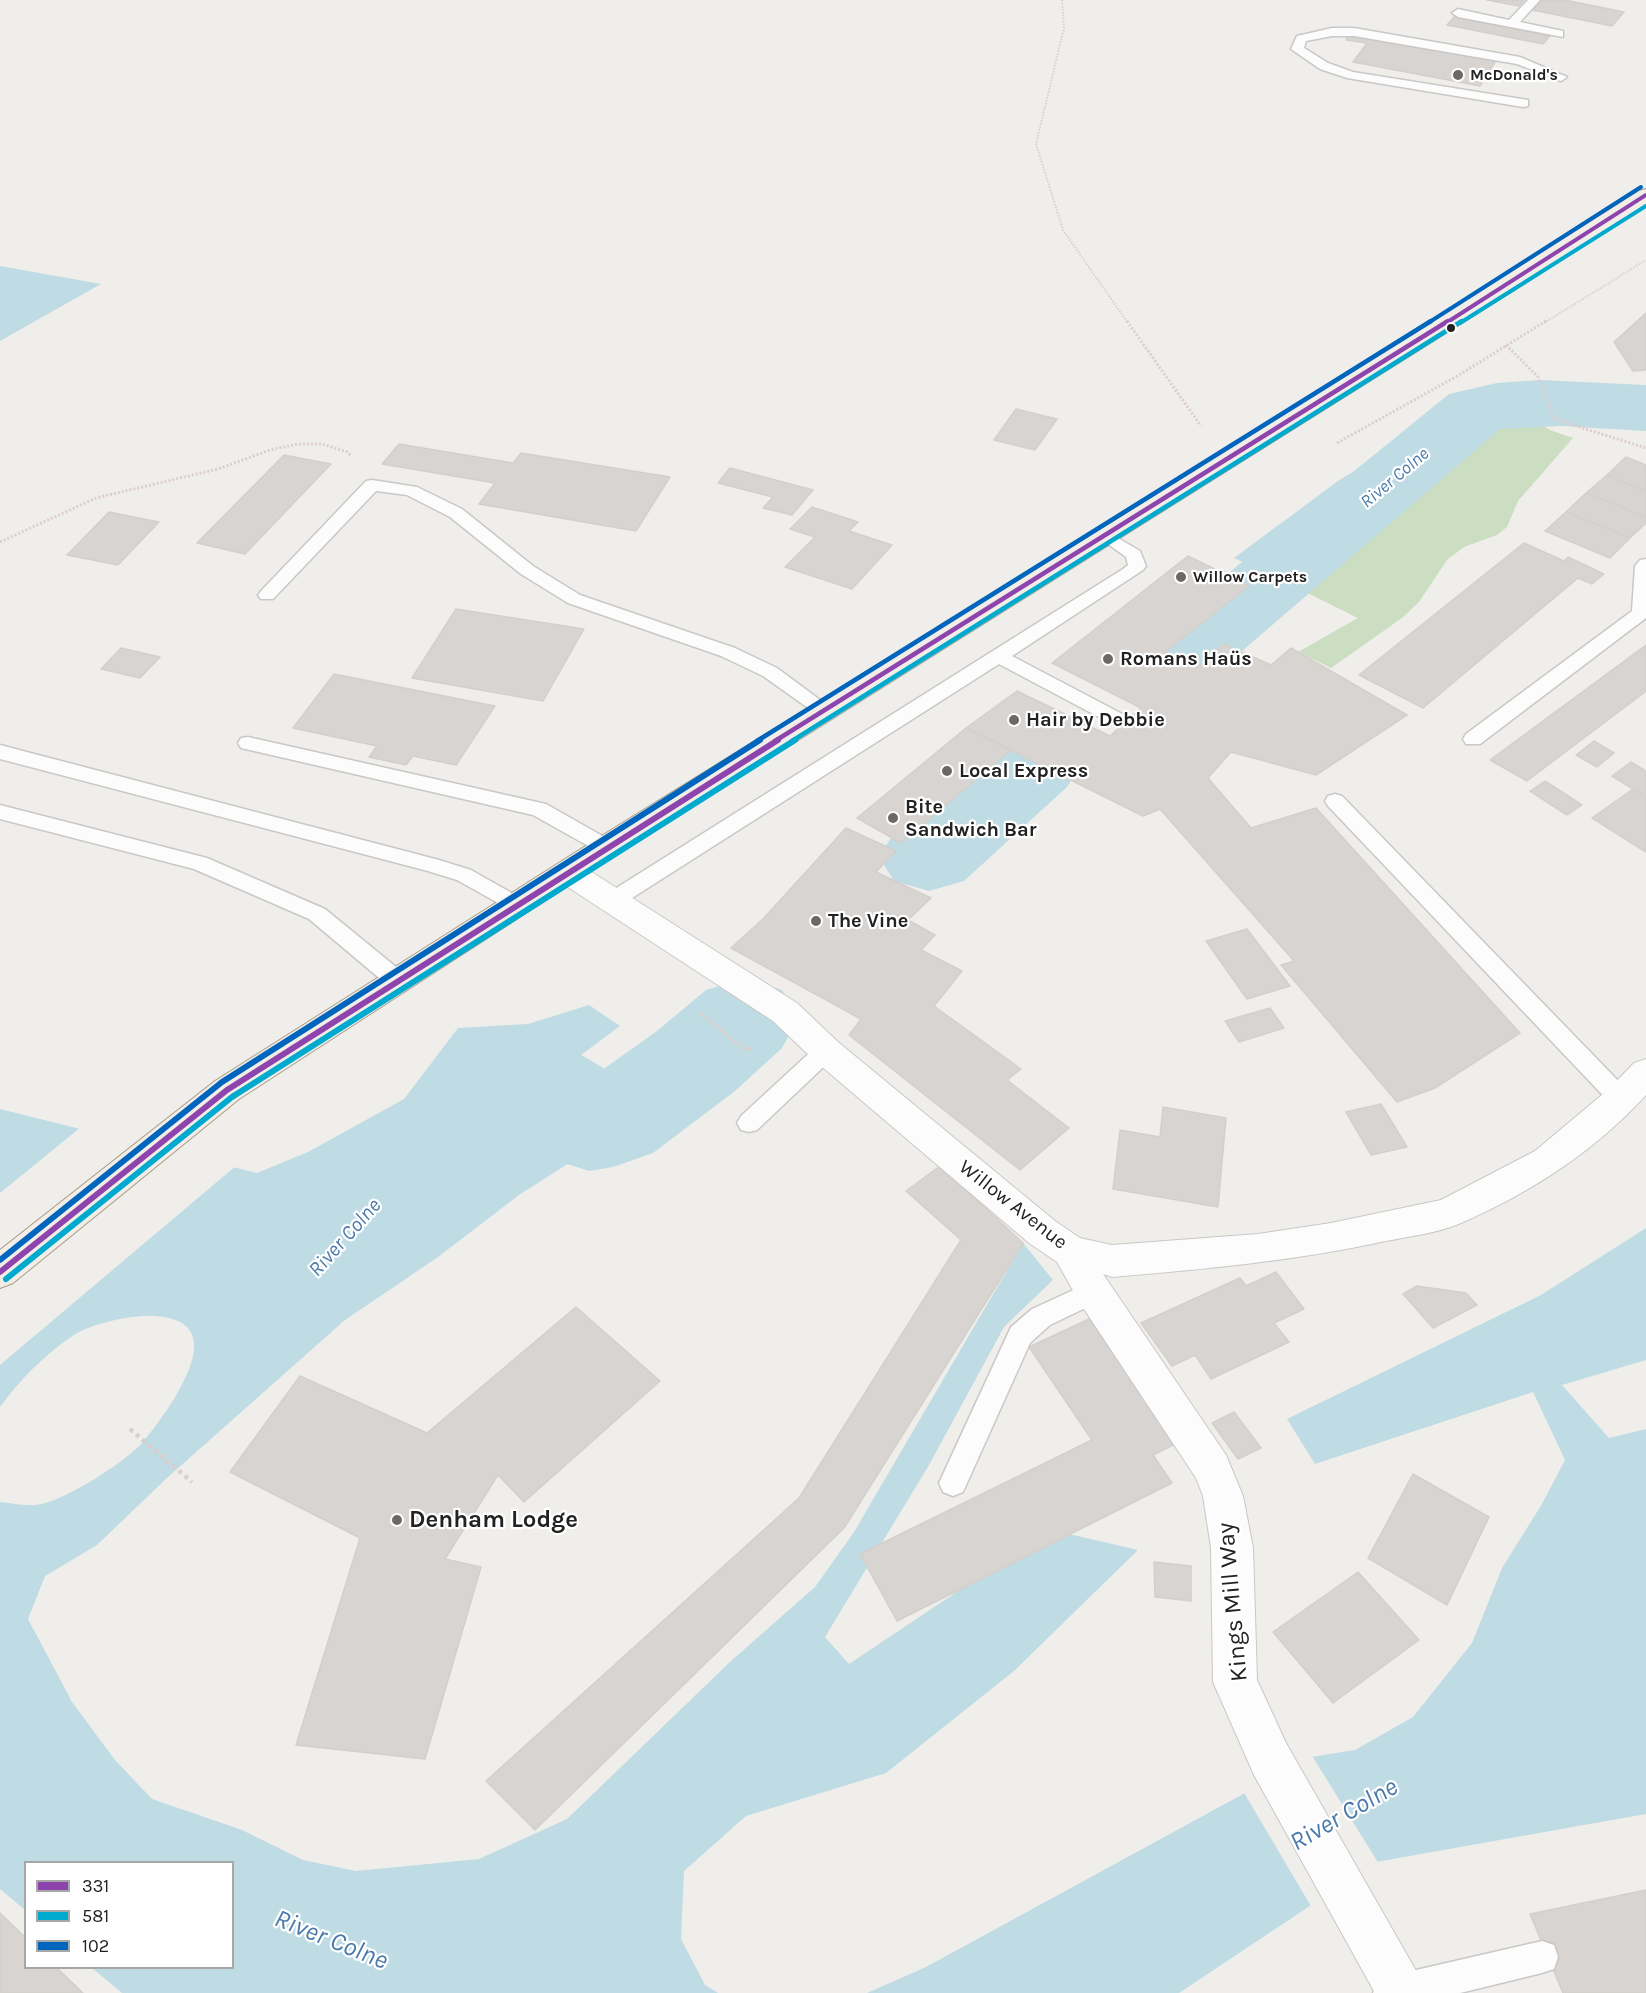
<!DOCTYPE html>
<html>
<head>
<meta charset="utf-8">
<style>
	body { margin:0 }
	#map { position:relative; width:1646px; height:1993px; overflow:hidden; background:#f0eeeb; font-family:Karla,sans-serif }
	canvas { display:block }
	.legend { position:absolute; left:24px; top:1861px; width:210px; height:108px; box-sizing:border-box; background:#fff; border:2px solid #a7a7a7; margin:0; padding:8px 10px; list-style:none; font-size:18px; color:#222 }
	.legend li { display:flex; align-items:center; gap:12px; height:30px }
	.legend b { width:30px; border:2px solid #a7a7a7 }
</style>
</head>
<body>
<div id="map">
<canvas width="1646" height="1993"></canvas>
<ul class="legend">
<li><b style="height:8px;background:#8e44ad"></b>331</li>
<li><b style="height:8px;background:#00a9ce"></b>581</li>
<li><b style="height:8px;background:#0065bd"></b>102</li>
</ul>
</div>
<script>
const c = document.querySelector('canvas').getContext('2d');
c.lineJoin = 'round';
function fillPath(path, color) {
  c.fillStyle = color;
  c.fill(path, 'evenodd');
}
function strokePath(path, color, width, dash) {
  c.strokeStyle = color;
  c.lineWidth = width;
  c.lineCap = dash ? 'butt' : 'round';
  c.setLineDash(dash || []);
  c.stroke(path);
}
function drawText(font, color, halo, rows, align = 'center') {
  c.font = font + ' Karla,sans-serif';
  c.lineWidth = 4.5;
  c.setLineDash([]);
  c.textBaseline = 'middle';
  c.strokeStyle = halo;
  c.fillStyle = color;
  for (const [text, x, y, turn = 0] of rows) {
    c.save();
    c.translate(x, y);
    c.rotate((+turn || 0) * Math.PI / 180);
    c.textAlign = isNaN(turn) ? turn : align;
    if (halo) c.strokeText(text, 0, 0);
    c.fillText(text, 0, 0);
    c.restore();
  }
}
fillPath(new Path2D(`
	M1526 416 1550 430 1573 438 1518 501 1507 527 1497 535 1464 547 1447 560 1419 602 1402 618 1331 668 1298 652 1358 618 1287 583 1508 419Z`), '#cbdec1');
fillPath(new Path2D(`
	M0 266 101 284 0 341Z
	M1550 395 1646 396V423L1526 416 1508 419 1287 583 1234 558 1338 481 1459 407 1495 397Z
	M589 1005 620 1026 581 1055 621 1078 688 1033 734 1063 644 1147 585 1153 519 1195 438 1257 345 1320 168 1477 97 1545 45 1576 28 1619 72 1702 115 1760 152 1799 242 1830 303 1860 356 1871 479 1859 567 1819 731 1661 815 1587 854 1532 1023 1243 1053 1280 1004 1327 929 1465 825 1637 849 1664 988 1571 1069 1534 1138 1550 1014 1671 886 1773 746 1816 684 1871 681 1939 705 1985 718 1993H122L92 1968H232V1862H26L25 1910 0 1889V1502C11 1503 25 1506 36 1505 63 1502 124 1463 142 1443 160 1422 204 1363 192 1335 179 1301 94 1320 71 1337 43 1356 20 1380 0 1407V1109L257 1173 308 1152 404 1099 458 1028 528 1024Z
	M1646 1228V1360L1562 1385 1609 1438 1646 1429V1814L1376 1862 1179 1993H867L926 1967 1311 1757 1355 1750 1413 1717 1472 1643 1502 1568 1542 1504 1565 1460 1533 1392 1315 1464 1287 1419 1541 1295Z`), '#bfdbe3');
fillPath(new Path2D(`
	M81 1127 237 1165 0 1365V1193Z
	M1311 1754 1379 1864 1312 1908 1243 1791Z`), '#f0eeeb');
fillPath(new Path2D(`
	M1540 380 1646 385V431L1561 426 1500 429 1213 676 1182 684 1151 676 1138 656 1151 636 1449 394 1497 383Z
	M1034 734 1067 743 1081 765 1067 787 964 881 929 891 894 881 879 857 894 833 1001 743Z
	M744 979 782 990 798 1019 782 1048 735 1091 653 1153 613 1167 589 1171 549 1158 532 1126 549 1094 584 1083 657 1031 706 990Z`), '#bfdbe3');
const building = new Path2D(`
	M1487 0H1524L1519 6Z
	M1541 0H1565L1624 12 1612 26 1532 10Z
	M1454 17 1550 36 1543 44 1447 25Z
	M1352 32 1497 59 1480 86 1353 62 1367 43 1346 40Z
	M1646 313V370L1633 371 1614 342Z
	M1016 409 1057 419 1035 450 994 440Z
	M399 444 513 463 521 453 670 477 636 531 479 504 495 483 382 464Z
	M284 455 331 464 245 554 197 543Z
	M1626 457 1646 465V491L1607 475Z
	M730 468 813 490 792 515 763 508 773 497 718 483Z
	M1607 475 1646 491V517L1586 493Z
	M1586 493 1646 517V523L1630 538 1566 512Z
	M812 507 858 522 849 531 892 545 852 589 785 567 815 537 790 529Z
	M109 512 159 522 118 565 67 555Z
	M1566 512 1630 538 1610 558 1545 531Z
	M1524 543 1564 561 1568 557 1604 574 1592 584 1578 578 1423 708 1359 675Z
	M1188 556 1249 586 1165 652 1197 668 1224 644 1271 665 1291 648 1407 715 1316 775 1231 752 1208 778 1251 828 1316 808 1520 1033 1435 1088 1397 1102 1281 965 1294 961 1160 809 1143 816 966 728 1017 691 1110 736 1141 708 1052 663Z
	M456 609 584 629 543 701 412 678Z
	M1646 645V691L1527 781 1490 760Z
	M121 648 160 657 140 678 101 669Z
	M334 674 495 706 456 765 413 756 406 765 369 757 377 746 293 728Z
	M966 728 1011 750 901 843 857 818Z
	M1594 741 1614 753 1597 767 1576 755Z
	M1631 762 1646 771V797L1612 776Z
	M1545 781 1582 805 1567 815 1530 791Z
	M1633 789 1646 797V852L1592 818Z
	M846 828 896 851 876 872 931 898 908 920 935 935 921 950 962 971 934 1006 1021 1069 1007 1080 1069 1128 1020 1170 849 1035 861 1019 731 948 763 919Z
	M1247 929 1290 986 1247 999 1206 941Z
	M1270 1008 1284 1028 1239 1042 1225 1021Z
	M1381 1104 1407 1147 1371 1155 1346 1112Z
	M1163 1107 1226 1118 1218 1207 1113 1189 1120 1130 1160 1137Z
	M940 1166 1023 1243 844 1528 535 1830 486 1781 799 1498 961 1240 906 1191Z
	M1276 1272 1304 1309 1274 1323 1289 1342 1211 1379 1195 1355 1172 1366 1141 1323 1240 1278 1246 1286Z
	M1417 1286 1466 1293 1477 1305 1433 1328 1403 1294Z
	M576 1307 660 1381 524 1502 498 1475 445 1559 481 1567 425 1759 296 1745 360 1538 230 1472 300 1376 427 1433Z
	M1089 1319 1177 1443 1153 1455 1172 1483 897 1621 860 1554 1092 1440 1029 1347Z
	M1234 1412 1261 1448 1238 1459 1212 1423Z
	M1413 1474 1489 1517 1447 1605 1368 1558Z
	M1154 1562 1191 1566V1601L1155 1597Z
	M1358 1572 1419 1640 1333 1703 1273 1632Z
	M1646 1890V1993H1563L1530 1914Z
	M0 1913 26 1938V1968H57L83 1993H0Z`);
fillPath(building, '#d7d4d2');
strokePath(building, '#d3d0cc', 1.5);
const service = new Path2D(`
	M1528 0H1540L1520 22 1563 31V37L1458 17 1452 13 1458 9 1509 20Z
	M1332 28H1354L1520 57 1567 77 1561 81 1517 64 1354 36H1332L1306 41 1304 48 1328 63 1353 72 1528 100V106L1523 107 1347 78 1320 69 1291 49 1297 36Z
	M372 480 417 487 462 509 533 566 580 595 735 648 777 668 835 711 832 715H818L763 676 721 656 568 603 521 574 450 517 407 495 376 491 273 599H261L258 595 261 591 366 481Z
	M1106 531 1140 551 1146 566 1143 570 1012 656 1126 716 1129 720 1126 724H1112L999 664 618 907 610 910 602 907 599 902 602 897 1123 569 1128 565 1126 557 1097 536Z
	M1646 559V618L1480 744H1466L1463 739 1466 734 1632 611 1635 566 1640 560Z
	M248 737 546 804 613 842 616 847 613 852 606 854 599 852 533 815 241 748 238 743 241 738Z
	M0 745 439 860 471 870 524 900 527 905 524 910 516 913 457 880 428 871 0 759Z
	M1335 794 1342 796 1629 1092 1633 1099 1629 1106 1621 1108 1613 1106 1328 806 1325 801 1328 796Z
	M0 805 207 858 325 909 407 976 410 982 407 988 399 990 391 988 309 919 194 869 0 819Z
	M826 1042 834 1045 838 1051 834 1057 757 1130 749 1132 741 1130 737 1123 741 1116 818 1045Z
	M1093 1281 1102 1284 1106 1292 1102 1300 1050 1325 1030 1343 963 1492 953 1496 943 1492 939 1483 1011 1327 1032 1309Z
	M1542 1941 1554 1945 1558 1957 1554 1969 1542 1973 1460 1993H1373L1378 1981 1390 1976Z`);
const minor = new Path2D(`
	M568 861 579 864 797 1003 838 1042 1055 1221 1080 1238 1112 1245 1258 1234 1331 1223 1441 1200 1535 1151 1609 1089 1634 1063 1646 1059V1095C1595 1151 1530 1193 1461 1223 1438 1233 1411 1236 1386 1241 1295 1261 1205 1269 1112 1277L1103 1274 1226 1455 1243 1496 1253 1548 1257 1680 1286 1743 1419 1976 1426 1993H1375L1254 1775 1213 1682 1211 1548 1203 1496 1196 1478 1080 1303 1057 1262 1029 1243 814 1060 773 1021 557 880 552 872 557 864Z`);
const primary = new Path2D(`
	M1646 189V204L1524 284 617 854 239 1099 13 1283 0 1288V1250L215 1081 595 840 1508 274 1639 191Z`);
strokePath(service, '#c9c8c7', 3);
strokePath(minor, '#c9c8c7', 2);
strokePath(primary, '#a79c86', 2);
strokePath(new Path2D(`
	M1062 0 1064 28 1036 144 1063 230 1128 323
	M1544 323 1646 260`), '#dccecd', 2, [1.5, 1.5]);
strokePath(new Path2D(`
	M1127 321 1201 426
	M1506 345 1538 377 1554 419 1646 448
	M1337 443 1459 375 1546 321
	M0 542 96 498 218 469 270 450 298 444H322L348 452 351 456`), '#dccecd', 3, [2, 2]);
strokePath(new Path2D(`
	M701 1014 746 1050 752 1048`), '#dccecd', 4, [3, 3]);
strokePath(new Path2D(`
	M130 1429 192 1482`), '#dccecd', 4.5, [4, 4]);
fillPath(service, '#fdfcfc');
fillPath(minor, '#fdfcfc');
fillPath(primary, '#f3ede7');
strokePath(new Path2D(`
	M1446 323 1646 195`), '#8e44ad', 4);
strokePath(new Path2D(`
	M775 741 1448 321`), '#8e44ad', 4.5);
strokePath(new Path2D(`
	M0 1272 227 1090 778 740`), '#8e44ad', 6);
strokePath(new Path2D(`
	M1460 323 1646 206`), '#00a9ce', 4);
strokePath(new Path2D(`
	M792 741 1462 321`), '#00a9ce', 4.5);
strokePath(new Path2D(`
	M6 1279 232 1097 795 740`), '#00a9ce', 6);
strokePath(new Path2D(`
	M1428 323 1641 187`), '#0065bd', 4);
strokePath(new Path2D(`
	M757 741 1431 321`), '#0065bd', 4.5);
strokePath(new Path2D(`
	M0 1260 222 1082 760 740`), '#0065bd', 6);
for (const [x, y, r, color] of [
	[1458,75,6,"#6a6968"],
	[1451,328,5,"#222"],
	[1181,577,6,"#6a6968"],
	[1108,659,6,"#6a6968"],
	[1014,720,6,"#6a6968"],
	[947,771,6,"#6a6968"],
	[893,818,6,"#6a6968"],
	[816,921,6,"#6a6968"],
	[397,1520,6,"#6a6968"]
]) {
  const dot = new Path2D();
  dot.arc(x, y, r, 0, 2 * Math.PI);
  c.fillStyle = color;
  c.fill(dot);
  strokePath(dot, '#fff', 2);
}
drawText('bold 16px', '#222', '#fff', [
	["McDonald's",1470,75],
	["Willow Carpets",1193,577]
], 'left');
drawText('italic 18px', '#4a7aab', '#fff', [
	["River Colne",1395,478,-40]
]);
drawText('bold 20px', '#222', '#fff', [
	["Romans Haüs",1120,659],
	["Hair by Debbie",1026,720],
	["Local Express",959,771],
	["Bite",905,807],
	["Sandwich Bar",905,830],
	["The Vine",828,921]
], 'left');
drawText('20px', '#222', '#fff', [
	["Willow Avenue",1013,1205,38]
]);
drawText('italic 21px', '#4a7aab', '#fff', [
	["River Colne",345,1238,-48]
]);
drawText('bold 24px', '#222', '#fff', [
	["Denham Lodge",409,1520]
], 'left');
drawText('24px', '#222', '#fff', [
	["Kings Mill Way",1233,1602,-95]
]);
drawText('italic 26px', '#4a7aab', '#fff', [
	["River Colne",1344,1815,-30],
	["River Colne",331,1940,22]
]);
</script>
</body>
</html>
